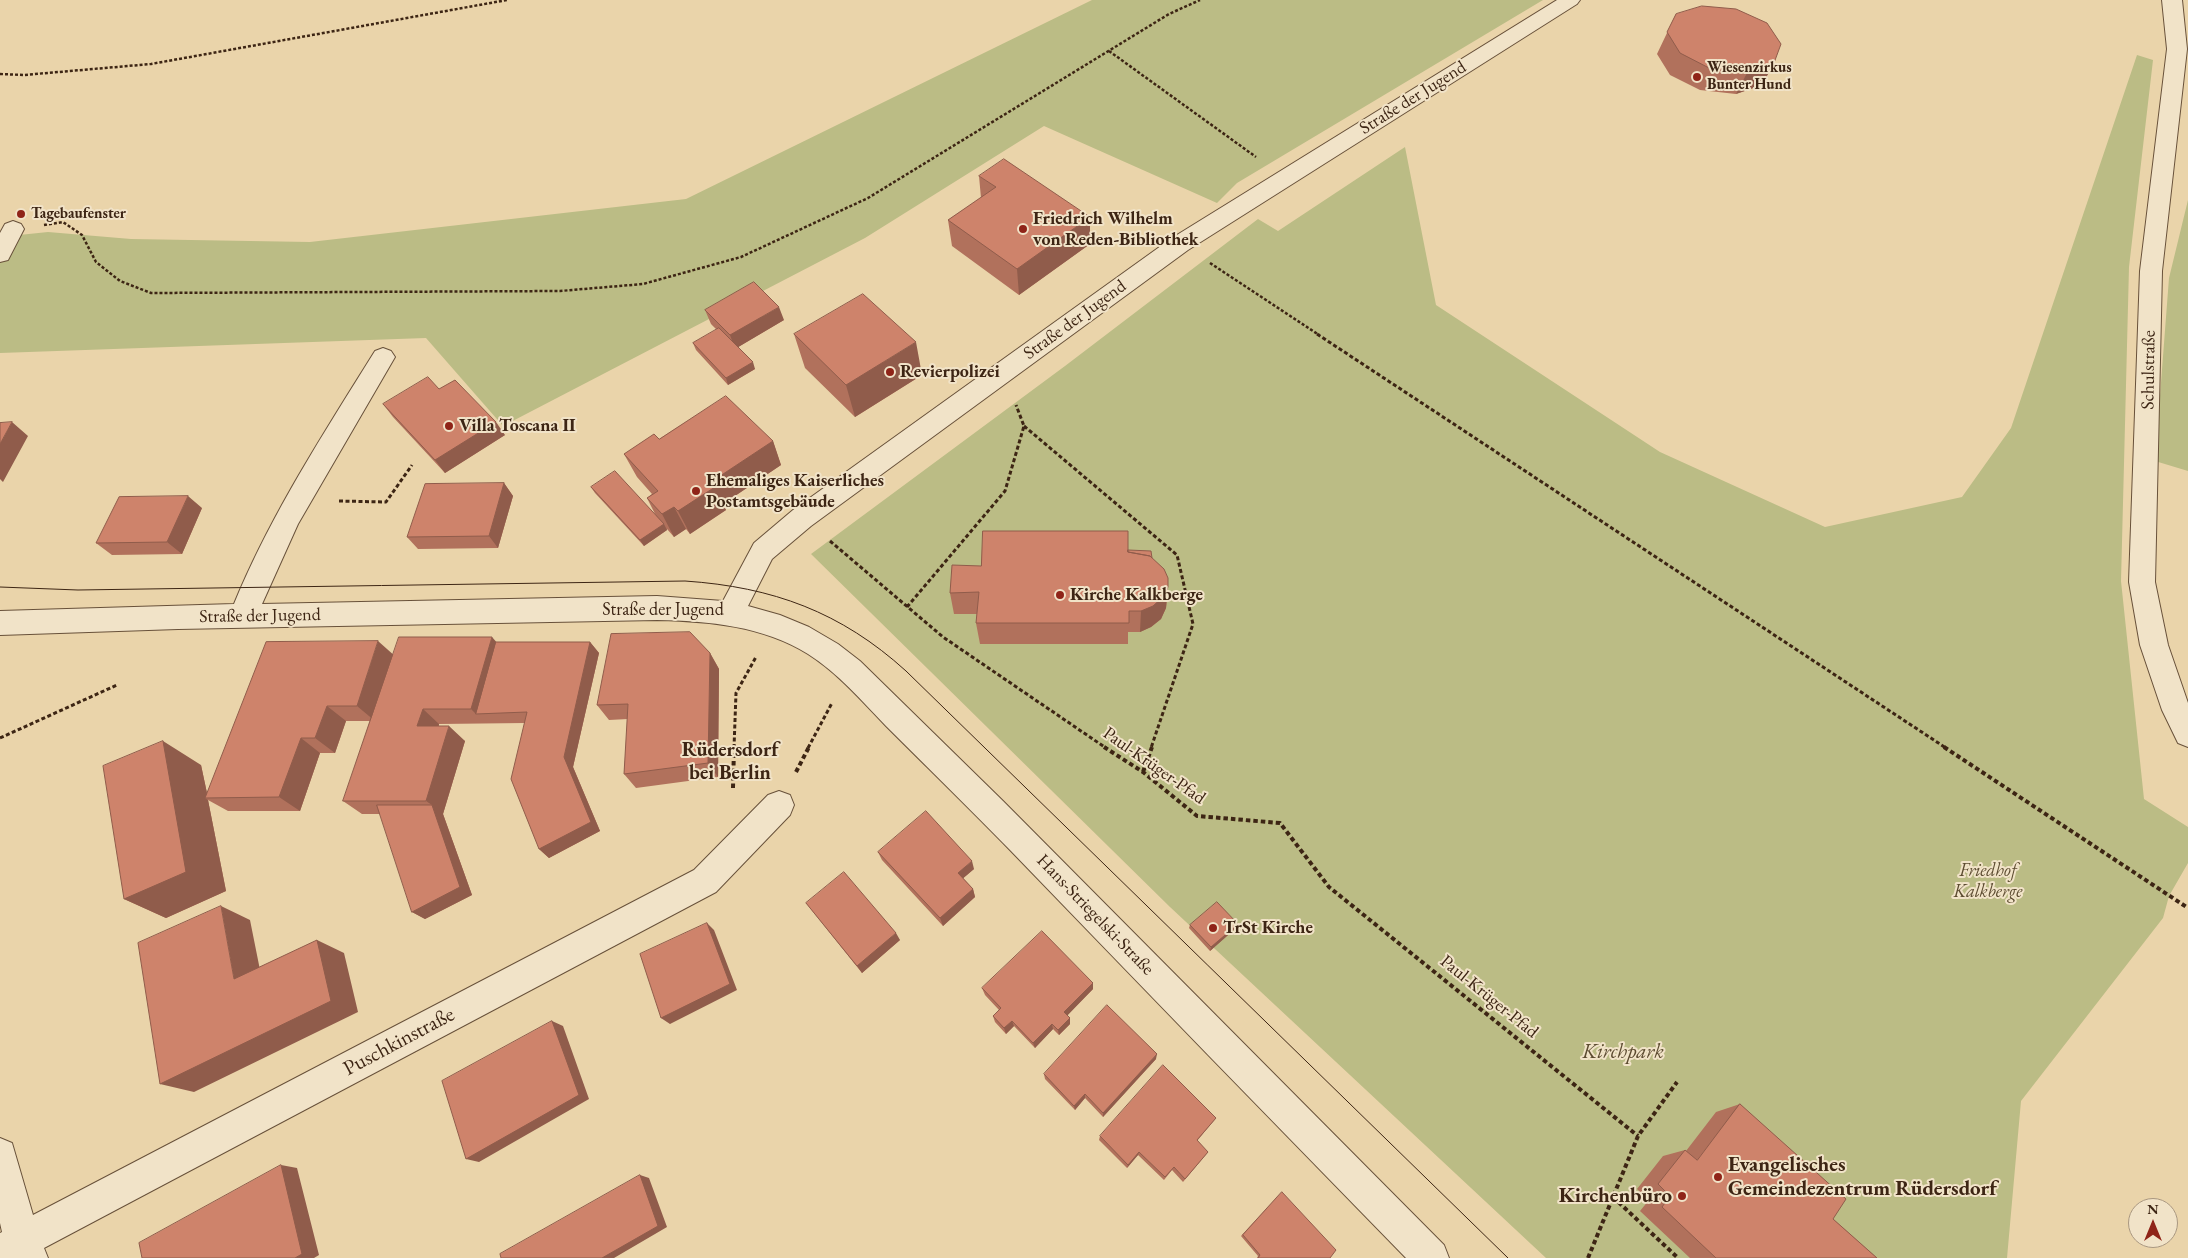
<!DOCTYPE html>
<html>
<head>
<meta charset="utf-8">
<style>
	body { margin:0 }
	#map { position:relative; width:2188px; height:1258px; overflow:hidden; background:#ead4aa; font-family:"EB Garamond",serif }
	canvas { display:block }
	.north { position:absolute; left:2128px; top:1198px; width:50px; height:50px; box-sizing:border-box; background:#f1e3c8; border:1px solid #a99780; border-radius:50%; rotate:0deg; font-size:14px; font-weight:700; line-height:20px; text-align:center; color:#3d2514 }
	.north::after { content:''; display:block; margin:auto; width:18px; height:22px; background:#8f2418; clip-path:polygon(50% 0,100% 100%,50% 72%,0 100%) }
</style>
</head>
<body>
<div id="map">
<canvas width="2188" height="1258"></canvas>
<div class="north">N</div>
</div>
<script>
const c = document.querySelector('canvas').getContext('2d');
c.lineJoin = 'round';
function fillPath(path, color) {
  c.fillStyle = color;
  c.fill(path, 'evenodd');
}
function strokePath(path, color, width, dash) {
  c.strokeStyle = color;
  c.lineWidth = width;
  c.lineCap = dash ? 'butt' : 'round';
  c.setLineDash(dash || []);
  c.stroke(path);
}
function drawText(font, color, halo, rows, align = 'center') {
  c.font = font + ' "EB Garamond",serif';
  c.lineWidth = 4;
  c.setLineDash([]);
  c.textBaseline = 'middle';
  c.strokeStyle = halo;
  c.fillStyle = color;
  for (const [text, x, y, turn = 0] of rows) {
    c.save();
    c.translate(x, y);
    c.rotate((+turn || 0) * Math.PI / 180);
    c.textAlign = isNaN(turn) ? turn : align;
    if (halo) c.strokeText(text, 0, 0);
    c.fillText(text, 0, 0);
    c.restore();
  }
}
fillPath(new Path2D(`
	M1092 0H1543L1237 183 1217 203 1044 126 865 238 503 426 426 338 0 353V237L48 232 131 239 310 242 686 199Z
	M2137 55 2153 60 2129 267 2121 581 2144 799 2188 827V863L2169 896 2163 918 2021 1101 2007 1258H1546L1170 907 811 554 1065 366 1258 219 1278 231 1405 147 1436 305 1660 452 1825 527 1962 497 2011 428Z
	M2188 200V471L2155 461 2169 278Z`), '#bbbc85');
const minor = new Path2D(`
	M1557 0H1580L1577 4 1188 250 811 526 772 559 748 606 780 615 809 627 838 644 860 661 1003 801 1444 1245 1449 1258H1406C1274 1123 1142 987 1011 851 970 809 928 768 886 726 862 701 838 673 808 654 763 626 709 621 657 620L178 629 0 635V611L234 604C271 514 324 433 375 351L383 348 391 351 395 357 298 524 262 604 657 596 723 601 754 543 793 510 1172 238Z
	M2162 0H2182L2187 49 2162 271 2155 582 2168 645 2188 703V747L2178 743 2162 710 2140 645 2129 582 2140 271 2167 49Z
	M13 221 21 224 24 229 8 260 0 262V233L5 224Z
	M779 791 790 795 794 805 790 815 716 892 44 1248 48 1258H0V1233L2 1232 0 1223V1138L12 1143 33 1215 694 870 768 795Z`);
strokePath(minor, '#68513a', 2);
strokePath(new Path2D(`
	M1109 51 1256 157
	M0 74 24 75 151 64 507 0
	M44 225 63 222 82 235 96 262 120 281 151 293 560 291 643 284 741 257 868 198 1169 14 1200 0
	M1210 263 1319 335`), '#3d2514', 2.5, [3, 2]);
strokePath(new Path2D(`
	M1317 334 1946 748
	M1024 426 1177 555 1193 624 1151 748
	M339 501 386 502 412 465
	M830 541 943 637 1106 748
	M907 607 1005 491 1024 426 1016 405
	M0 738 117 685
	M734 748 736 693 756 657
	M808 748 832 703`), '#3d2514', 3, [4, 2.5]);
strokePath(new Path2D(`
	M1104 747 1143 772 1197 816 1280 823 1329 887 1638 1136
	M1944 747 2188 908
	M796 772 809 747
	M1143 772 1152 747
	M733 788 734 747
	M1613 1197 1678 1258
	M1588 1258 1638 1136 1677 1082`), '#3d2514', 4, [4.5, 3]);
fillPath(minor, '#f1e3c8');
strokePath(new Path2D(`
	M0 587 78 590 685 581C773 587 841 612 906 671L1508 1258`), '#3d2514', 1);
fillPath(new Path2D(`
	M1676 14 1774 63 1762 85 1736 94 1700 90 1670 75 1657 54Z
	M979 176 1090 244 1019 295 952 246 948 220 981 198Z
	M705 310 784 320 738 347 755 369 728 385 696 350 693 343 717 330 711 324Z
	M794 334 922 375 855 417 805 368Z
	M383 404 505 435 445 473 393 417Z
	M659 439 773 441 781 465 723 504 726 510 690 534 686 529 674 537 667 529V530L644 546 595 493 591 487 656 516 647 498 652 494 637 477 624 454Z
	M504 483 513 496 498 548 418 549 407 537Z
	M202 508 182 554 112 555 96 543Z
	M1128 550 1152 558 1168 587 1166 608 1161 619 1151 627 1140 632H1128V644H980L976 623 977 614H954L950 593 981 566Z
	M496 642H590L599 653 573 767 600 831 549 858 539 849 525 723 439 724V726L465 741 443 814 472 895 425 919 412 912 380 814H362L343 801 370 721H346L335 753H320L300 811H228L208 800 226 891 166 918 124 899 201 765 207 793 393 654Z
	M710 653 719 669 718 777 636 788 624 774 628 719 609 720 597 705Z
	M878 852 974 869 963 878 973 889 975 897 943 926 882 860Z
	M806 903 900 940 862 973Z
	M1238 924 1236 928 1210 951 1189 928 1190 925Z
	M982 988 1093 989 1067 1015 1070 1018V1024L1059 1035 1053 1029 1035 1048 1014 1026 1006 1034 995 1022 993 1016 999 1010 985 995Z
	M1156 1059 1103 1117 1085 1098 1075 1110 1045 1079 1044 1074Z
	M1740 1104 1833 1219 1877 1258H1690L1640 1211 1649 1200 1637 1189 1663 1156 1685 1150 1686 1151 1716 1112Z
	M1216 1118 1197 1141 1208 1152 1183 1182 1172 1170 1164 1180 1138 1155 1127 1168 1099 1140 1100 1136Z
	M1282 1192 1330 1258H1257L1258 1256 1241 1236Z`), '#b1715c');
fillPath(new Path2D(`
	M1774 63 1762 85 1736 94 1747 73Z
	M1090 217V244L1019 295 1017 269Z
	M779 307 784 320 735 349 730 335Z
	M916 342 922 375 855 417 846 385Z
	M753 362 755 369 728 385 726 378Z
	M12 422 28 436 3 482 0 479V444Z
	M496 422 505 435 445 473 435 460Z
	M773 441 781 465 723 504 726 510 690 534 678 511 711 482Z
	M504 483 513 496 498 548 489 536Z
	M188 496 202 508 182 554 167 542Z
	M674 507 686 529 674 537 662 514Z
	M664 524 667 530 644 546 640 540Z
	M1168 587 1166 608 1161 619 1151 627 1140 632 1141 611Z
	M492 637 506 653 476 714 471 709Z
	M378 641 396 657 375 721 357 706Z
	M590 642 599 653 573 767 600 831 549 858 539 849 564 757Z
	M710 653 719 669 718 777 708 763Z
	M327 706 346 721 335 753 315 738Z
	M423 709 439 724 434 741 417 726Z
	M449 726 465 741 443 814 472 895 425 919 412 912 432 805 426 801Z
	M301 738 320 753 300 811 279 797Z
	M163 741 201 765 208 798H205L208 800 226 891 166 918 124 899Z
	M972 861 974 869 960 881 958 873Z
	M973 889 975 897 943 926 940 918Z
	M221 906 250 920 264 990 234 979Z
	M707 923 714 930 737 990 670 1024 661 1018Z
	M1238 924 1236 928 1210 951 1211 947Z
	M896 933 900 940 862 973 857 966Z
	M317 940 344 953 358 1012 194 1092 160 1084Z
	M1093 983V989L1065 1018 1064 1012Z
	M1070 1018V1024L1059 1035 1058 1030Z
	M552 1021 563 1026 589 1099 479 1162 466 1159Z
	M1012 1021 1014 1026 1006 1034 1004 1028Z
	M1052 1024 1053 1029 1035 1048 1033 1043Z
	M1157 1054 1156 1059 1103 1117V1113Z
	M1085 1094V1098L1075 1110 1074 1106Z
	M1139 1152 1138 1155 1127 1168 1128 1165Z
	M281 1165 297 1168 319 1255 314 1258H295Z
	M640 1175 649 1178 667 1227 614 1258H602Z`), '#905c4b');
const building = new Path2D(`
	M1702 6 1736 9 1767 23 1781 44 1774 63 1747 73 1711 69 1680 53 1667 32 1676 14Z
	M1004 159 1090 217 1017 269 948 220 996 187 979 176Z
	M754 282 779 307 730 335 705 310Z
	M863 294 916 342 846 385 794 334Z
	M719 328 753 362 726 378 693 343Z
	M428 377 439 389 455 380 496 422 435 460 383 404Z
	M726 396 773 441 711 482 715 487 678 511 674 507 662 514 647 498 658 491 624 454 654 434 659 439Z
	M12 422 0 444V423Z
	M615 471 664 524 640 540 591 487Z
	M504 483 489 536 407 537 425 484Z
	M188 496 167 542 96 543 119 497Z
	M983 531H1128V552L1150 556 1164 569 1168 578V587L1163 597 1153 606 1141 611H1129V623H976L979 592 950 593 952 565 981 566Z
	M1128 550 1151 551 1152 558 1150 556 1128 552Z
	M690 632 710 653 708 763 624 774 628 704 597 705 611 634Z
	M399 637H492L471 709H423L417 726H449L426 801H343Z
	M378 641 357 706H327L315 738H301L279 797 205 798 266 642Z
	M496 642H590L564 757 591 822 539 849 511 779 527 712 476 714Z
	M163 741 186 872 124 899 103 766Z
	M377 805H432L460 887 412 912Z
	M926 811 972 861 958 873 973 889 940 918 878 852Z
	M844 872 896 933 857 966 806 903Z
	M1217 902 1238 924 1211 947 1190 925Z
	M221 906 234 979 317 940 331 1001 160 1084 138 943Z
	M707 923 730 984 661 1018 640 954Z
	M1042 931 1093 983 1064 1012 1070 1018 1058 1030 1052 1024 1033 1043 1012 1021 1004 1028 993 1016 1001 1008 982 988Z
	M1107 1005 1157 1054 1103 1113 1085 1094 1074 1106 1044 1074Z
	M552 1021 579 1095 466 1159 442 1081Z
	M1163 1065 1216 1118 1197 1140 1208 1152 1185 1179 1174 1167 1165 1177 1139 1152 1128 1165 1100 1136Z
	M1740 1104 1846 1199 1833 1219 1877 1258H1716L1662 1207 1670 1196 1658 1184 1685 1150 1697 1160Z
	M281 1165 302 1254 295 1258H142L139 1243Z
	M640 1175 658 1226 602 1258H501L500 1254Z
	M1282 1192 1336 1250 1330 1258H1258L1260 1255 1243 1235Z`);
fillPath(building, '#ce836b');
strokePath(building, '#905c4b', 1);
for (const [x, y, r, color] of [
	[1697,77,5,"#8f2418"],
	[21,214,5,"#8f2418"],
	[1023,229,5,"#8f2418"],
	[890,372,5,"#8f2418"],
	[449,426,5,"#8f2418"],
	[696,491,5,"#8f2418"],
	[1060,595,5,"#8f2418"],
	[1213,928,5,"#8f2418"],
	[1718,1177,5,"#8f2418"],
	[1682,1196,5,"#8f2418"]
]) {
  const dot = new Path2D();
  dot.arc(x, y, r, 0, 2 * Math.PI);
  c.fillStyle = color;
  c.fill(dot);
  strokePath(dot, '#f1e3c8', 2);
}
drawText('bold 15px', '#3d2514', '#f1e3c8', [
	["Wiesenzirkus",1707,68],
	["Bunter Hund",1707,85],
	["Tagebaufenster",31,214]
], 'left');
drawText('18px', '#3d2514', '#f1e3c8', [
	["Straße der Jugend",1413,98,-32],
	["Straße der Jugend",1075,320,-36],
	["Schulstraße",2149,370,-89],
	["Straße der Jugend",663,610],
	["Straße der Jugend",260,616,-1],
	["Paul-Krüger-Pfad",1154,766,35],
	["Hans-Striegelski-Straße",1095,915,46],
	["Paul-Krüger-Pfad",1489,997,39]
]);
drawText('bold 18px', '#3d2514', '#f1e3c8', [
	["Friedrich Wilhelm",1033,219],
	["von Reden-Bibliothek",1033,240],
	["Revierpolizei",900,372],
	["Villa Toscana II",459,426],
	["Ehemaliges Kaiserliches",706,481],
	["Postamtsgebäude",706,502],
	["Kirche Kalkberge",1070,595],
	["TrSt Kirche",1223,928]
], 'left');
drawText('italic 18px', '#5c4b30', '#f1e3c8', [
	["Friedhof",1988,871],
	["Kalkberge",1988,892]
]);
drawText('bold 20px', '#3d2514', '#f1e3c8', [
	["Rüdersdorf",730,751],
	["bei Berlin",730,774]
]);
drawText('21px', '#3d2514', '#f1e3c8', [
	["Puschkinstraße",399,1042,-28]
]);
drawText('italic 21px', '#5c4b30', '#f1e3c8', [
	["Kirchpark",1623,1052]
]);
drawText('bold 21px', '#3d2514', '#f1e3c8', [
	["Evangelisches",1728,1165],
	["Gemeindezentrum Rüdersdorf",1728,1189],
	["Kirchenbüro",1672,1196,"right"]
], 'left');
</script>
</body>
</html>
